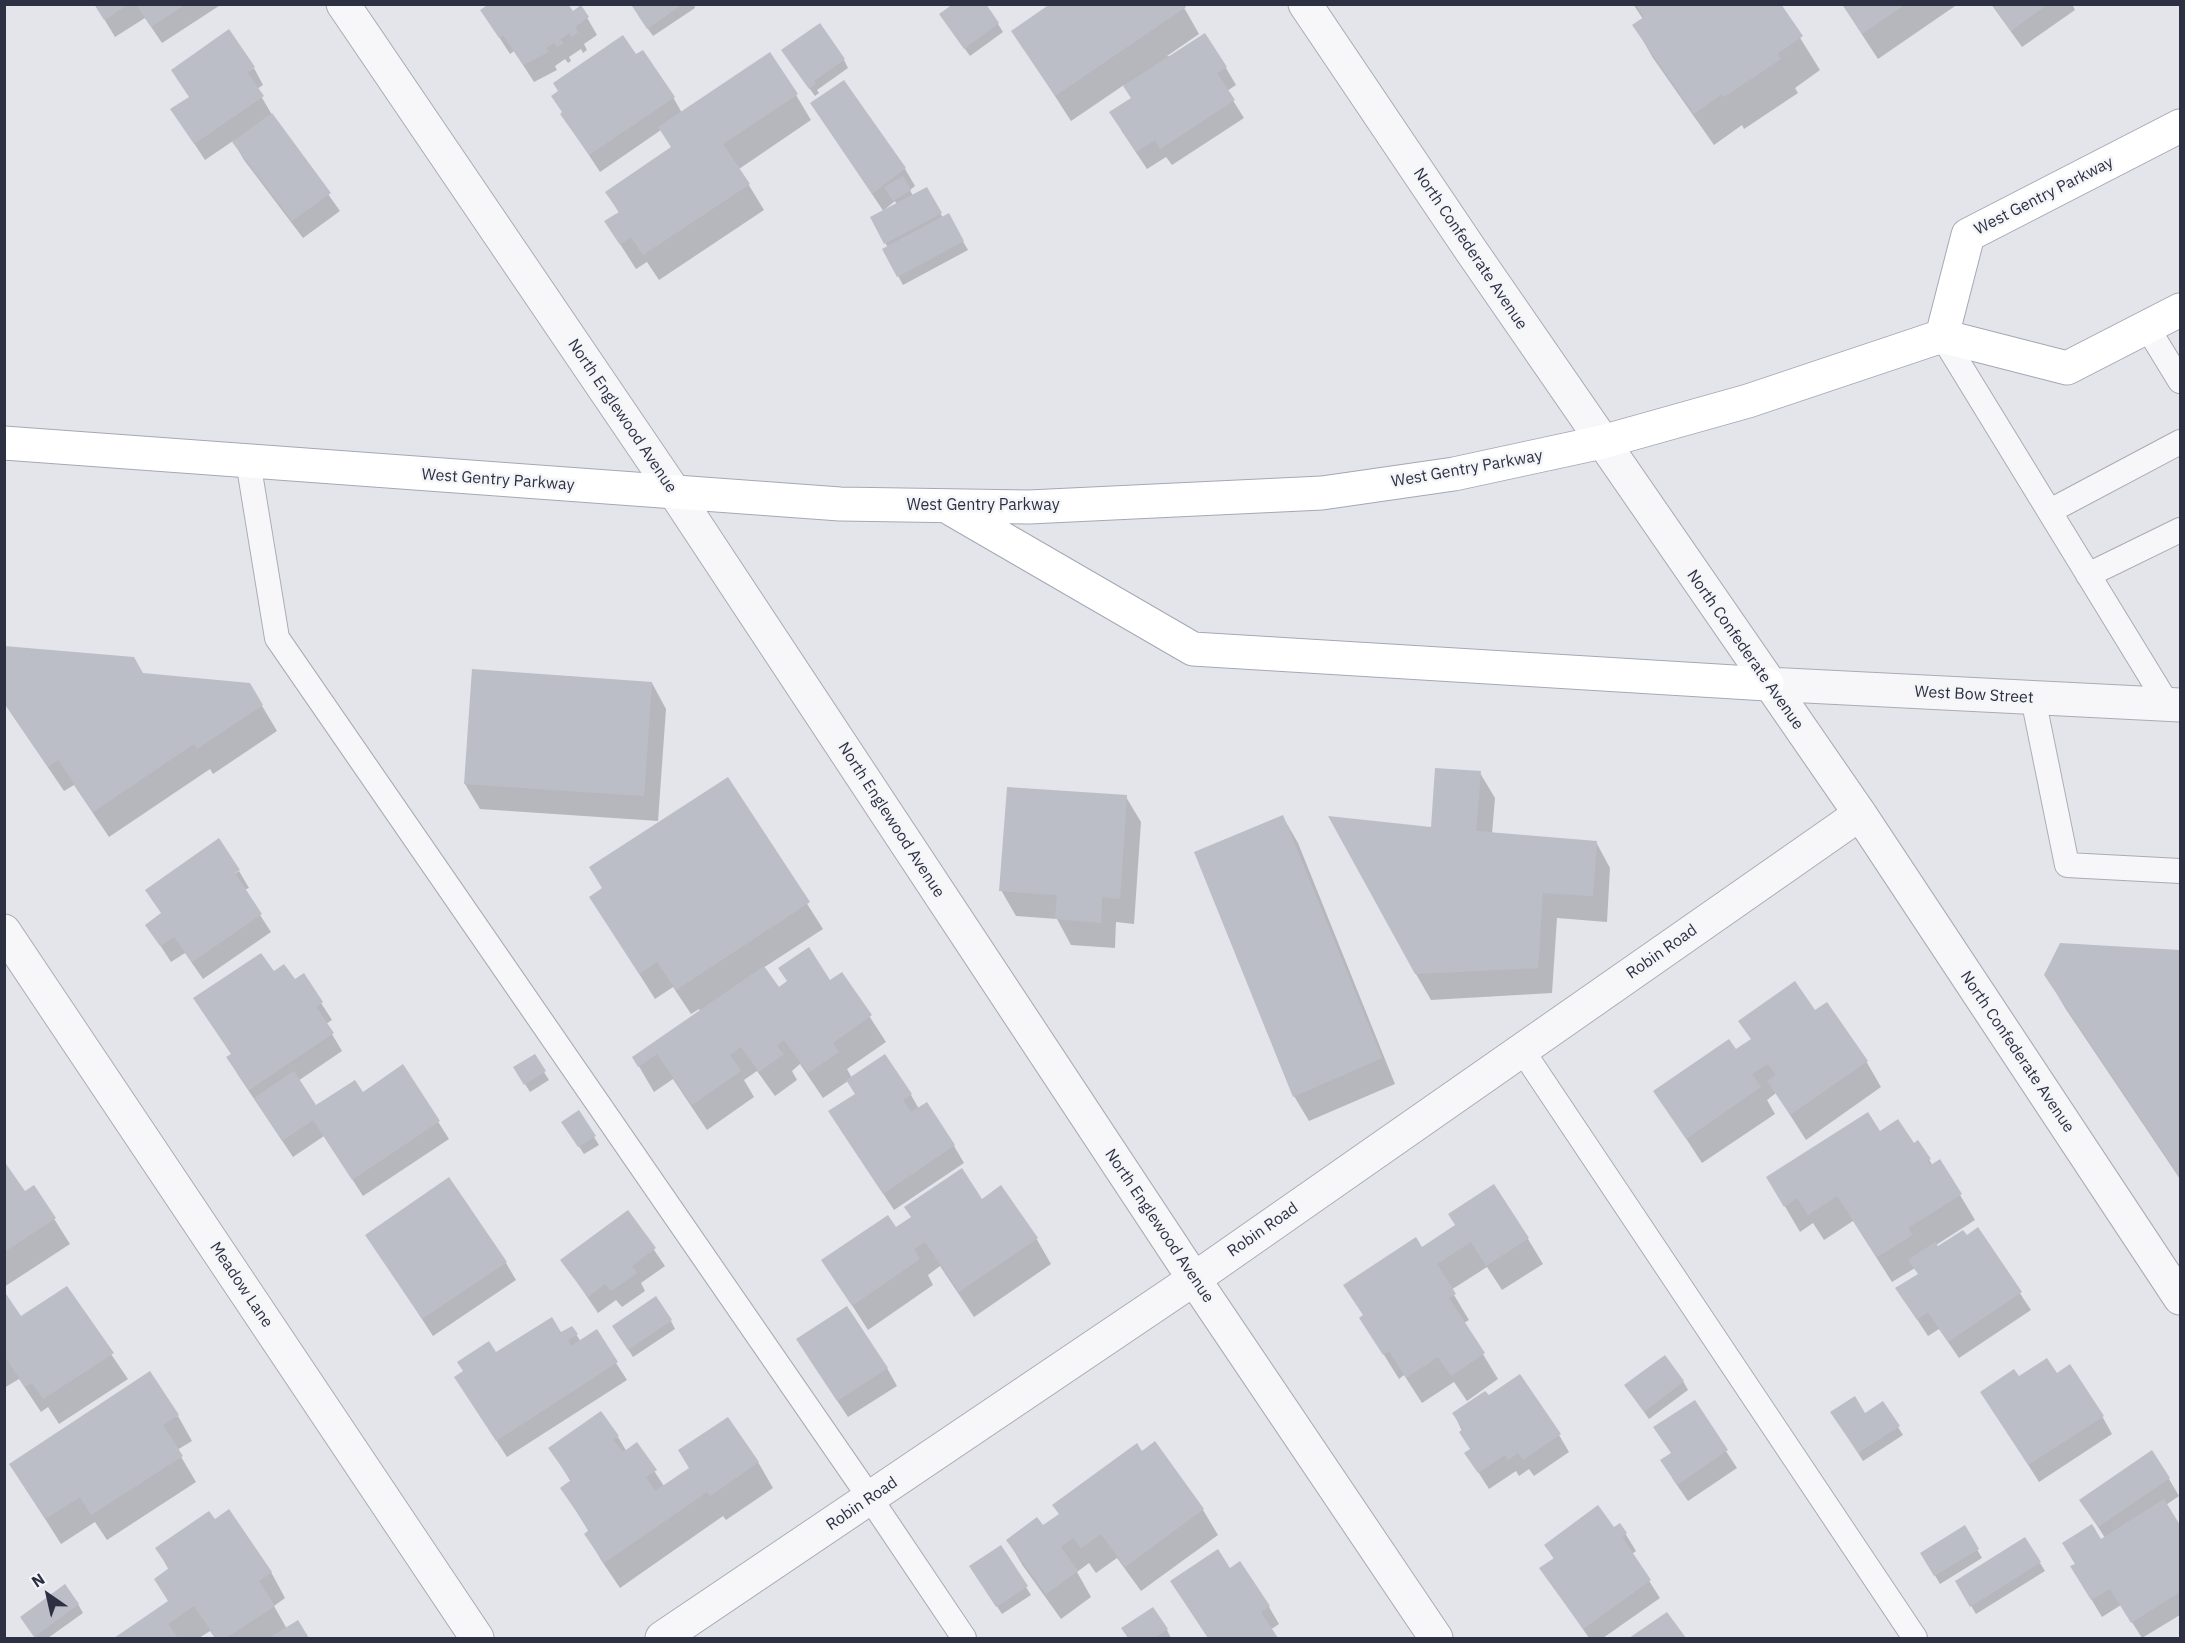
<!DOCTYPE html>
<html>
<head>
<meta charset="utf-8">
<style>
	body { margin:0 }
	#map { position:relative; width:2185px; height:1643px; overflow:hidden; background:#e4e5eb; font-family:"IBM Plex Sans",sans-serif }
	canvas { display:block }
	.frame { position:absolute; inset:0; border:6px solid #2d3042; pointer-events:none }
	.north { position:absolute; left:18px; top:1565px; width:60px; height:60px; -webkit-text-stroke:4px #f4f5f8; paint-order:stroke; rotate:326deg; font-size:16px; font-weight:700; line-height:24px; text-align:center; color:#2d3042 }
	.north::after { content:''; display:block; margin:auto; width:21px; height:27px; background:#2d3042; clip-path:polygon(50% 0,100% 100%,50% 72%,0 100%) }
</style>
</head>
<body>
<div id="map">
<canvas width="2185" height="1643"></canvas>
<div class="frame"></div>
<div class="north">N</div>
</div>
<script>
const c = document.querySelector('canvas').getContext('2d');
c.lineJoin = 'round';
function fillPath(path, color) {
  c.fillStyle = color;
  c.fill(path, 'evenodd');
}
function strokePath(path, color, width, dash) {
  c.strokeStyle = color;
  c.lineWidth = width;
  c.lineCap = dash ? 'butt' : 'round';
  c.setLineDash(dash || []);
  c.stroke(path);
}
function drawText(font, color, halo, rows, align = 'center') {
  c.font = font + ' "IBM Plex Sans",sans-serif';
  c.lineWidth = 5;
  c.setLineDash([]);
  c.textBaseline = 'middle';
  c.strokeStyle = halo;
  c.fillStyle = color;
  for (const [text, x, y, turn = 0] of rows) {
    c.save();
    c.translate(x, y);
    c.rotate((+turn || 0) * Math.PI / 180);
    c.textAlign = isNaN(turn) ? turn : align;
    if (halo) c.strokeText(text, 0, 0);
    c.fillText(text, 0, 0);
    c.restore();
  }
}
fillPath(new Path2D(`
	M95 4H222L162 43 145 18 115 37Z
	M637 4H694L695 8 653 36 638 15Z
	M1182 4 1199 34 1167 56 1226 68 1236 85 1227 91 1244 118 1172 165 1166 157 1147 169 1121 130 1133 99 1124 85 1071 121 1013 31Z
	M1633 4H1779L1820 70 1795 88 1798 93 1744 129 1742 125 1714 145 1653 58 1634 25 1643 19Z
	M1842 4H1958L1878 59Z
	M1991 4H2072L2075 10 2022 47Z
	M581 7 597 35 584 44 587 50 583 53 581 49 569 57 571 61 568 63 565 59 555 66 557 70 534 82 514 51 510 54 482 11 572 13Z
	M946 23 998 24 1003 32 970 56Z
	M636 57 673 97 682 113 796 95 811 120 739 169 764 210 659 280 647 262 636 269 606 222 619 213 607 192 672 148 661 130 600 172 562 114Z
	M788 59 844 60 848 68 817 90 819 93 815 96Z
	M254 68 263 85 257 89 272 115 340 211 303 238 244 160 233 141 205 160 172 110Z
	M812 104 905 169 915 186 910 190 913 196 927 189 943 218 948 215 968 250 903 285 884 250 888 248 872 218 884 212ZM895 201 897 205 885 211 884 210Z
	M4 647 143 675 249 684 277 731 213 774 210 769 109 837 74 785 64 791 4 703Z
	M652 683 666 709 658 821 480 809 465 784Z
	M1480 773 1495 798 1492 834 1596 842 1610 868 1607 922 1557 918 1552 993 1431 1000 1416 974 1432 829Z
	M728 779 823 929 763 968 778 990 830 982 842 974 886 1042 847 1069 852 1078 911 1095 919 1109 954 1146 964 1163 894 1210 840 1129 856 1095 848 1081 823 1098 800 1064 792 1071 797 1080 775 1096 757 1071 744 1080 754 1097 707 1130 673 1079 654 1092 634 1058 701 1012 699 1009 691 1014 673 987 655 999 591 898Z
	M1126 797 1141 822 1134 924 1116 922 1115 948 1071 945 1057 919 1016 916 1001 890Z
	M1283 817 1298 843 1395 1084 1309 1121 1294 1096Z
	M239 871 249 888 244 890 271 932 203 979 185 953 171 962 147 925Z
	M2060 945 2180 951V1179L2065 1008 2046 975Z
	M273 973 295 981 303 975 332 1020 326 1024 342 1051 298 1081 316 1107 362 1094 403 1066 449 1139 363 1196 324 1136 293 1157 238 1075 228 1058 232 1055 195 999Z
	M1814 1012 1866 1061 1881 1087 1806 1140 1776 1093 1767 1100 1775 1114 1702 1163 1655 1091 1735 1051 1752 1040 1740 1021Z
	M534 1056 549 1080 530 1092 515 1068Z
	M568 1130 594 1137 599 1145 584 1154Z
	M1879 1133 1913 1145 1918 1142 1933 1166 1960 1195 1975 1220 1936 1245 1938 1249 1966 1237 1978 1230 2031 1310 1959 1358 1939 1329 1928 1336 1897 1289 1919 1275 1915 1268 1892 1282 1853 1221 1824 1240 1813 1223 1800 1232 1783 1203Z
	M4 1164 24 1193 34 1187 70 1244 4 1287Z
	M982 1201 1036 1238 1051 1264 974 1317 940 1266 928 1275 933 1285 868 1330 823 1260 896 1229 912 1218Z
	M628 1212 665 1266 641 1283 645 1291 622 1307 616 1300 598 1313 562 1260Z
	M1457 1226 1528 1239 1543 1264 1502 1290 1487 1267 1451 1290 1469 1320 1464 1323 1498 1379 1467 1401 1454 1382 1422 1403 1404 1375 1399 1379 1361 1318 1364 1316 1345 1285 1422 1249Z
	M367 1235 506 1263 516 1280 433 1336Z
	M66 1288 128 1379 59 1424 48 1407 41 1412 19 1379 4 1388V1294L20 1318Z
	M671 1321 675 1329 633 1357 619 1335Z
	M572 1328 581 1342 596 1332 627 1380 507 1457 466 1394 464 1372 496 1354 561 1334Z
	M808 1357 887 1368 897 1386 848 1417Z
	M2056 1375 2102 1416 2112 1434 2039 1482 1982 1392 2018 1378Z
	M1683 1381 1688 1390 1649 1419 1626 1386Z
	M1694 1402 1737 1468 1688 1501 1672 1478V1454Z
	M1454 1414 1559 1435 1569 1452 1534 1476 1529 1469 1519 1476 1516 1471 1489 1489 1466 1453 1471 1450Z
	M1865 1415 1898 1427 1903 1435 1863 1461 1837 1420Z
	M178 1416 192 1441 177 1450 196 1482 107 1540 95 1522 61 1544 11 1465Z
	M618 1437 627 1452 637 1445 664 1486 758 1462 773 1488 726 1520 723 1516 620 1588 601 1560 586 1534 589 1532 562 1488 571 1482 550 1448Z
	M1155 1443 1203 1510 1218 1535 1141 1591 1117 1558 1096 1573 1089 1563 1077 1572 1091 1597 1061 1619 1023 1566 1008 1541 1043 1527 1060 1515 1054 1505Z
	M2169 1479 2179 1496 2166 1505 2180 1528V1615L2142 1638 2121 1605 2102 1617 2082 1584 2100 1541 2105 1538 2081 1500Z
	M1620 1525 1636 1551 1632 1554 1660 1598 1603 1638H1589L1541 1568 1554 1559 1546 1546 1614 1529Z
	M1964 1527 1982 1558 1940 1584 1922 1553Z
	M157 1549 271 1572 285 1598 274 1606 287 1629 298 1622 308 1638H215L210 1631 199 1638H116L169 1602V1570Z
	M2040 1563 2045 1571 1976 1614 1957 1582Z
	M1229 1570 1269 1607 1279 1624 1270 1630 1276 1638H1208L1172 1582Z
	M976 1574 1026 1587 1031 1595 1002 1614Z
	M78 1604 83 1613 48 1638H36L27 1626Z
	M1667 1614 1684 1638H1631Z
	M1123 1629 1167 1630 1171 1638H1129Z`), '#0003');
fillPath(new Path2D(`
	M94 4H129L104 20Z
	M136 4H186L151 27Z
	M489 4H568L573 11 581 5 589 17 575 27 578 32 572 37 570 33 560 39 563 43 557 47 554 43 546 48 549 52 523 65 503 35 499 38 480 10Z
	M634 4H683L647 29 632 6Z
	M953 4H986L999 23 964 49 939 14Z
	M1050 4H1184L1186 7 1055 96 1011 31Z
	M1635 4H1781L1803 36 1777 54 1781 59 1724 97 1722 94 1694 114 1632 25 1644 17Z
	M1843 4H1906L1862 34Z
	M1992 4H2048L2011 31Z
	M820 23 845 59 814 81 816 84 809 89 781 50Z
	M229 29 255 67 247 72 264 96 194 144 170 109 189 97 171 70Z
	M1205 33 1227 67 1217 73 1235 100 1160 149 1155 140 1136 152 1109 112 1131 98 1123 86Z
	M623 35 636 54 643 50 675 97 589 155 560 114 562 112 551 96 558 91 553 83Z
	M770 52 798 94 723 144 750 184 643 255 631 237 620 245 604 221 619 212 605 192 671 147 658 127Z
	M844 80 906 168 872 194 810 103Z
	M272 113 331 193 292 221 232 142Z
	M903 176 911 190 893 201 884 187Z
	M927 187 942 213 884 244 870 217Z
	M949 213 964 241 897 277 882 249Z
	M4 646 134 657 143 673 250 683 263 705 197 749 194 744 93 812 58 760 48 767 4 702Z
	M472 669 652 682 644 796 464 784Z
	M1435 768 1481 771 1476 831 1597 841 1593 896 1543 893 1538 968 1415 974 1328 816 1431 827Z
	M728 777 810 902 676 990 657 962 639 974 589 897 602 888 589 867Z
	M1007 787 1127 795 1120 899 1102 897 1101 923 1055 919 1057 895 999 891Z
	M1283 815 1382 1058 1293 1097 1194 852Z
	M219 838 240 870 235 873 262 914 192 962 174 937 160 946 145 925 161 913 145 890Z
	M2060 943 2180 950V1177L2044 975Z
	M809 947 830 980 842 972 872 1015 833 1043 839 1052 808 1073 784 1040 777 1046 784 1054 759 1072 741 1047 730 1055 741 1071 692 1105 657 1054 638 1067 632 1057 764 966 779 987 787 981 778 968Z
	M261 953 274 971 284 964 295 979 304 973 323 1002 316 1007 334 1033 249 1090 226 1057 231 1054 193 998Z
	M1795 981 1815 1010 1827 1002 1868 1061 1790 1115 1767 1081 1776 1075 1768 1064 1752 1074 1761 1087 1686 1139 1653 1091 1729 1039 1736 1049 1751 1039 1738 1021Z
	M535 1054 546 1071 524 1085 513 1067Z
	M885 1054 912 1094 903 1100 911 1112 927 1102 955 1145 883 1194 828 1111 855 1094 846 1080Z
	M403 1064 440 1121 352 1180 313 1120 282 1141 254 1098 294 1071 316 1105 355 1080 363 1092Z
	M579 1110 596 1136 578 1147 561 1122Z
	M1868 1112 1880 1131 1898 1119 1914 1143 1918 1140 1931 1159 1927 1161 1931 1165 1940 1159 1962 1194 1908 1228 1913 1235 1877 1257 1837 1196 1808 1215 1797 1198 1784 1207 1766 1177Z
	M4 1161 25 1191 34 1185 56 1218 4 1252Z
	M962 1168 982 1199 1001 1185 1038 1238 959 1292 925 1242 914 1249 920 1259 852 1306 821 1260 888 1215 896 1227 911 1217 904 1207Z
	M449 1177 507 1262 422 1319 365 1235Z
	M1494 1184 1529 1238 1486 1266 1471 1242 1437 1264 1456 1294 1449 1298 1485 1353 1451 1376 1438 1357 1406 1378 1389 1351 1383 1355 1359 1318 1363 1315 1343 1285 1416 1237 1422 1247 1455 1225 1448 1214Z
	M628 1210 656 1248 632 1266 637 1273 611 1291 605 1284 588 1297 560 1260Z
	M1978 1227 2022 1292 1948 1342 1928 1312 1917 1320 1895 1288 1918 1274 1908 1260 1935 1242 1938 1246 1963 1230 1967 1235Z
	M67 1286 114 1353 43 1399 32 1383 25 1387 4 1355V1291L21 1316Z
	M656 1296 672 1320 628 1350 612 1326Z
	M847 1306 888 1368 837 1401 796 1339Z
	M552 1317 561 1332 572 1326 578 1334 568 1340 571 1346 597 1329 618 1362 496 1441 454 1377 463 1371 457 1362 489 1341 496 1352Z
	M1665 1355 1684 1381 1644 1412 1624 1385Z
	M2047 1358 2057 1373 2070 1364 2104 1416 2028 1465 1980 1392 2014 1369 2019 1376Z
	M150 1371 179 1415 163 1425 183 1456 91 1515 80 1497 45 1519 9 1464Z
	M1520 1374 1561 1434 1523 1460 1518 1453 1508 1460 1505 1455 1478 1473 1464 1453 1470 1449 1459 1432 1463 1429 1452 1413 1485 1391 1489 1395Z
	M1855 1396 1865 1413 1883 1401 1900 1426 1858 1453 1830 1412Z
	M1695 1400 1728 1450 1677 1485 1660 1460 1671 1453 1653 1427Z
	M601 1411 619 1436 613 1440 623 1452 637 1442 657 1470 646 1477 655 1491 689 1468 678 1450 728 1417 759 1462 710 1496 707 1492 604 1563 584 1534 589 1530 560 1488 571 1480 548 1448Z
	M1155 1441 1204 1509 1125 1567 1101 1534 1081 1548 1073 1538 1061 1547 1078 1571 1046 1594 1006 1540 1037 1517 1043 1525 1059 1514 1052 1505 1137 1443 1142 1451Z
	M2152 1450 2170 1478 2098 1527 2079 1500Z
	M2164 1499 2180 1525V1592L2131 1623 2110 1589 2091 1600 2070 1566 2075 1564 2062 1543 2092 1524 2101 1539Z
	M1598 1505 1614 1527 1620 1523 1627 1533 1622 1537 1651 1580 1583 1629 1539 1568 1554 1558 1544 1545Z
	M229 1509 272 1572 259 1581 275 1606 226 1638H216L194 1606 168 1624 178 1638H114L168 1601 154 1579 169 1568 155 1548 209 1511 215 1519Z
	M1965 1525 1979 1549 1934 1576 1920 1553Z
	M2025 1537 2041 1562 1970 1607 1955 1581Z
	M1001 1545 1028 1586 996 1607 969 1566Z
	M1218 1549 1230 1568 1240 1561 1270 1606 1261 1612 1278 1638H1208L1170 1581Z
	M65 1584 79 1604 34 1637 20 1617Z
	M1153 1607 1168 1629 1154 1638H1128L1121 1628Z
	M1667 1612 1686 1638H1629Z
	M298 1620 309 1638H269Z`), '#bcbec7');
const service = new Path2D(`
	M2147 327 2180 381
	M1942 336 2168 705
	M248 461 277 638 870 1498 964 1638
	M2050 511 2180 442
	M2088 575 2180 530
	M2033 698 2067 865 2180 871
	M1522 1050 1915 1638`);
const minor = new Path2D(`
	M343 4 675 493 1194 1279 1436 1638
	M1305 4 1470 249 1860 814 2180 1298
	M1767 684 2180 705
	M4 931 477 1638
	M662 1638 1194 1279 1860 814`);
const primary = new Path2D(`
	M1942 336 1968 235 2180 126
	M4 443 840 504 1029 507 1322 493 1454 474 1602 442 1748 401 1942 336 2067 368 2180 310
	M948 507 1193 649 1767 684`);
strokePath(service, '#a9abb5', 26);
strokePath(minor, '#a9abb5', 35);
strokePath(primary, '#a4a8b6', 35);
strokePath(service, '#f7f7f9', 24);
strokePath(minor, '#f7f7f9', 33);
strokePath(primary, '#fff', 33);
drawText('16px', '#2d3042', '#f4f5f8', [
	["West Gentry Parkway",2044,196,-27],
	["North Confederate Avenue",1470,249,56],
	["North Englewood Avenue",622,416,56],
	["West Gentry Parkway",1467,469,-10],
	["West Gentry Parkway",498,480,4],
	["West Gentry Parkway",983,505],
	["North Confederate Avenue",1745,650,55],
	["West Bow Street",1974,695,3],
	["North Englewood Avenue",891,820,57],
	["Robin Road",1662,952,-35],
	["North Confederate Avenue",2017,1052,56],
	["North Englewood Avenue",1159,1226,56],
	["Robin Road",1263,1230,-35],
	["Meadow Lane",241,1285,56],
	["Robin Road",862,1504,-34]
]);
</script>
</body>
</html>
